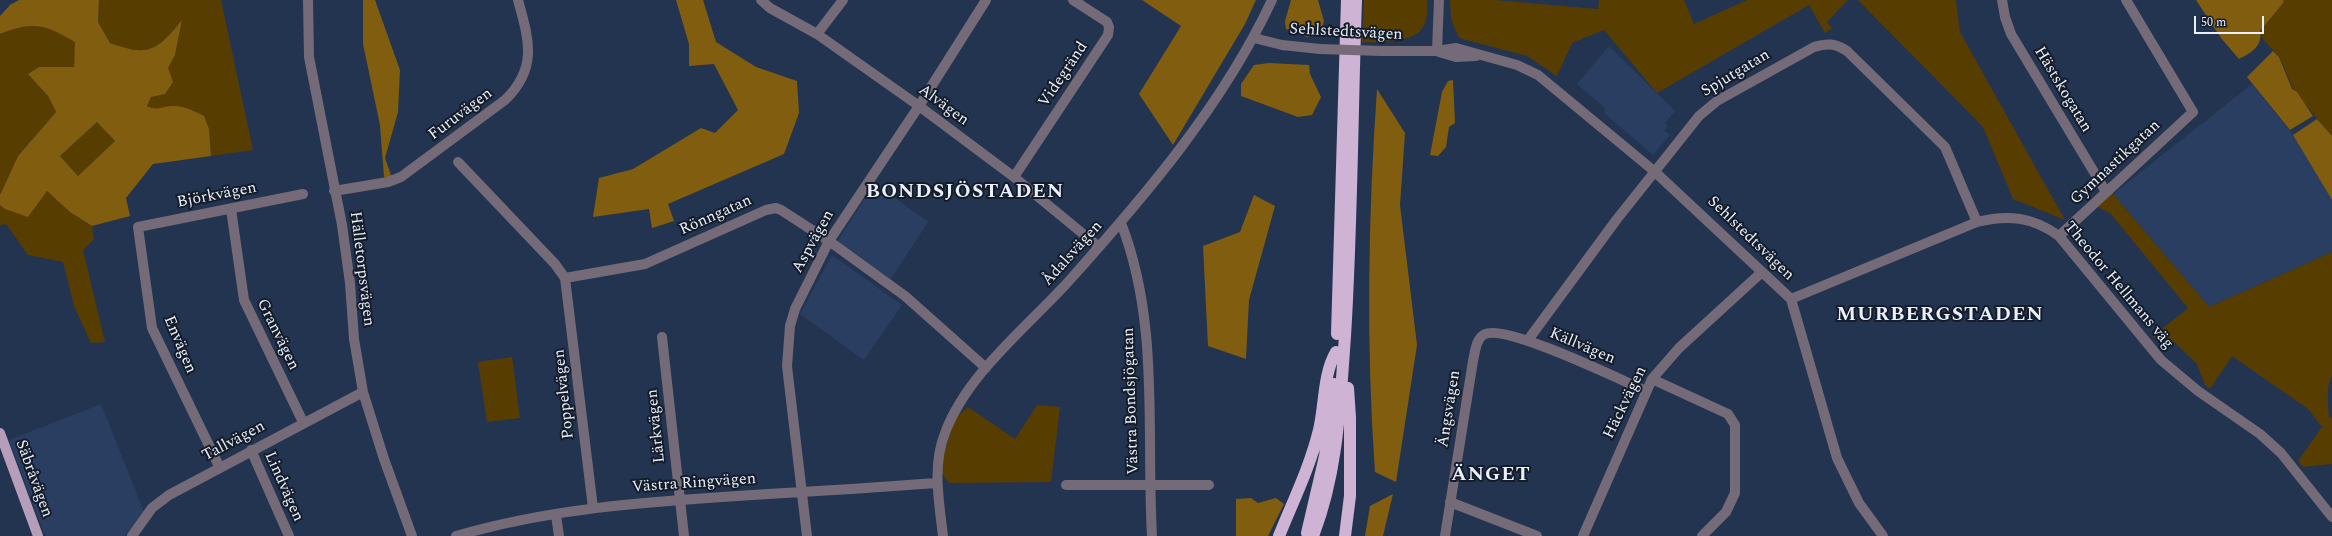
<!DOCTYPE html>
<html>
<head>
<meta charset="utf-8">
<style>
	body { margin:0 }
	#map { position:relative; width:2332px; height:536px; overflow:hidden; background:#233451; font-family:Spectral,serif }
	canvas { display:block }
	.scale { position:absolute; left:2194px; top:16px; width:70px; height:18px; box-sizing:border-box; border:2px solid #e9f0fc; border-top:0; padding-left:5px; font-size:12px; line-height:14px; white-space:nowrap; color:#e9f0fc; -webkit-text-stroke:3px #141c29; paint-order:stroke }
</style>
</head>
<body>
<div id="map">
<canvas width="2332" height="536"></canvas>
<div class="scale">50 m</div>
</div>
<script>
const c = document.querySelector('canvas').getContext('2d');
c.lineJoin = 'round';
function fillPath(path, color) {
  c.fillStyle = color;
  c.fill(path, 'evenodd');
}
function strokePath(path, color, width, dash) {
  c.strokeStyle = color;
  c.lineWidth = width;
  c.lineCap = dash ? 'butt' : 'round';
  c.setLineDash(dash || []);
  c.stroke(path);
}
function drawText(font, color, halo, rows, align = 'center') {
  c.font = font + ' Spectral,serif';
  c.lineWidth = 4;
  c.setLineDash([]);
  c.textBaseline = 'middle';
  c.strokeStyle = halo;
  c.fillStyle = color;
  for (const [text, x, y, turn = 0] of rows) {
    c.save();
    c.translate(x, y);
    c.rotate((+turn || 0) * Math.PI / 180);
    c.textAlign = isNaN(turn) ? turn : align;
    if (halo) c.strokeText(text, 0, 0);
    c.fillText(text, 0, 0);
    c.restore();
  }
}
fillPath(new Path2D(`
	M1609 46 1675 111 1665 123 1668 126 1664 130 1670 135 1653 155 1604 113 1605 108 1577 84Z
	M2252 84 2293 135 2332 200V252L2209 307 2113 194Z
	M875 183 928 222 891 279 836 243Z
	M832 255 902 305 864 360 800 314Z
	M101 404 144 512 125 536H45L9 440Z`), '#293e60');
fillPath(new Path2D(`
	M99 0H221L253 150 211 156 209 129 171 106 155 110 147 106 151 97 165 94 168 68 175 55 182 21C176 27 172 34 166 40 147 56 131 50 110 43L98 22Z
	M1364 0H1427C1427 10 1428 19 1423 27 1415 43 1377 43 1362 42Z
	M1450 0H1495L1598 9 1599 0H1684L1694 24 1747 0H1848L1827 22 1832 28 1825 33 1809 5 1657 93 1604 30 1572 43 1557 76 1527 56 1459 38 1451 19Z
	M1858 0H1956L1960 32 2065 220 2013 199 1983 127Z
	M2283 0H2332V137L2293 89 2280 58 2262 38 2260 31 2284 2Z
	M23 25 49 27 76 42 74 67H39L28 74 48 96 56 112 18 156 0 195V34Z
	M97 122 115 141 78 176 60 156Z
	M2109 181 2113 194 2209 307 2332 252V375C2326 387 2328 404 2329 417L2332 418V464L2303 467 2298 461 2322 427 2308 409 2232 356 2210 389 2205 385 2197 364 2174 342 2152 337 2188 308 2110 213 2094 205 2105 194Z
	M47 190 70 212 92 226 94 239 83 250 105 342 91 343 74 306 63 262 28 255 6 224 0 225V205L5 209Z
	M512 357 520 418 487 422 478 362Z
	M1037 405 1060 407 1051 482 949 483 941 472 943 456 955 419 968 407 1015 439Z`), '#583d00');
fillPath(new Path2D(`
	M19 0H99L98 22 110 43C149 57 157 51 182 20L175 55 168 68 173 82 165 94 151 97 147 106C157 111 161 107 171 106 184 105 194 111 204 116L209 129 211 156 153 164 126 198 130 216 92 226 70 212 47 191 28 217 5 209 0 205V195L18 156 56 112 48 96 28 74 39 67H74L75 42C44 24 34 21 0 34V16L10 5ZM97 122 115 141 78 176 60 156Z
	M363 0H375L400 70 398 112 385 158 392 178 384 177 380 125 363 44Z
	M676 0H703L716 42 756 67 797 81 799 113 784 154 668 204 674 221 652 228 649 209 593 217 599 178 633 169 701 128 715 133 738 110 714 64 689 66V44Z
	M1142 0H1256L1245 24 1173 145 1139 94 1181 26Z
	M1291 0H1318L1324 21 1321 32 1307 37 1286 29 1285 21Z
	M2196 0H2283L2284 2 2260 31C2263 46 2251 53 2239 59L2221 38Z
	M2273 51 2279 57 2292 89 2297 92 2313 116 2290 130 2247 77Z
	M1269 63 1309 65 1310 74 1321 97 1312 115 1298 117 1241 96V84L1254 65Z
	M1453 80 1455 123 1449 127 1446 147 1438 156 1430 155 1442 92 1448 81Z
	M1377 89 1405 133 1400 205 1417 345 1396 482 1375 472C1366 345 1368 216 1377 89Z
	M2317 119 2332 136V200L2293 135Z
	M1254 195 1275 206 1249 300 1246 359 1208 346 1203 246 1240 232Z
	M1393 494 1383 536H1365L1370 506Z
	M1251 498 1258 503 1276 498 1284 504 1268 536H1236V499Z`), '#815d0f');
strokePath(new Path2D(`
	M308 0 309 57 342 225 350 283 354 339 363 392 384 459 412 536
	M761 0 770 8 817 34 919 106 1014 177 1099 247
	M2002 0 2005 17 2011 34 2106 192
	M817 34 843 0
	M1254 38 1282 45 1320 49
	M1381 51H1437L1456 48 1517 65 1538 75 1654 171 1791 299 1837 458 1859 503 1883 536
	M1437 51 1439 0
	M1439 52 1456 57 1476 56
	M458 162 555 264 565 278 645 264 766 210 776 208 781 210 829 241 905 296 986 368
	M1014 177 1108 35 1109 27 1107 22 1073 0
	M334 191 388 182 401 177 505 100C538 68 529 40 518 0
	M231 209 244 300 303 422
	M1121 223C1160 323 1146 431 1152 536
	M2059 236 2193 112 2126 0
	M565 278 593 508
	M1791 299 1977 222C2008 214 2033 217 2059 236L2161 360 2198 391 2260 434 2281 453 2332 517
	M662 337 684 536
	M1528 340 1617 219 1699 116 1717 101 1814 47C1827 43 1835 43 1847 51L1945 147 1977 222
	M1652 379 1728 414 1735 425V493L1726 512 1702 536
	M251 450 289 536
	M219 466 152 328 138 227 303 194
	M1066 485H1209
	M1450 502 1537 536
	M556 515 559 536
	M132 536 152 508 169 495 363 392
	M456 536C548 509 643 502 737 496 804 492 870 488 937 483
	M807 536 787 366 790 326 795 309 829 241 919 106 986 0
	M943 536C939 501 932 466 945 433 967 374 1026 328 1068 282 1145 196 1223 105 1272 0
	M1445 536 1473 361C1475 352 1476 338 1485 334 1507 324 1619 379 1646 391
	M1583 536 1652 379 1679 348 1762 272`), '#756a78', 10);
strokePath(new Path2D(`
	M0 433 38 536`), '#b69ebb', 10);
strokePath(new Path2D(`
	M1337 334 1347 0
	M1307 533 1325 456 1334 384
	M1279 536C1293 501 1310 467 1319 430 1325 405 1323 374 1336 352
	M1313 536C1338 472 1340 404 1345 336 1352 225 1352 112 1356 0
	M1345 536 1350 496V418L1348 388`), '#cfb3d5', 12);
strokePath(new Path2D(`
	M1320 49 1381 51`), '#756a78', 10);
drawText('16px', '#e9f0fc', '#141c29', [
	["Sehlstedtsvägen",1346,33,3],
	["Spjutgatan",1736,74,-31],
	["Videgränd",1064,75,-56],
	["Hästskogatan",2062,90,59],
	["Alvägen",943,106,36],
	["Furuvägen",461,115,-37],
	["Gymnastikgatan",2116,163,-43],
	["Björkvägen",217,196,-11],
	["Rönngatan",716,216,-24],
	["Sehlstedtsvägen",1750,239,44],
	["Aspvägen",814,242,-61],
	["Ådalsvägen",1073,254,-48],
	["Hälletorpsvägen",361,269,83],
	["Theodor Hellmans väg",2118,286,50],
	["Granvägen",277,335,64],
	["Envägen",179,345,67],
	["Källvägen",1582,347,23],
	["Poppelvägen",565,394,-96],
	["Västra Bondsjögatan",1132,401,-92],
	["Häckvägen",1626,403,-64],
	["Ängsvägen",1450,409,-81],
	["Lärkvägen",657,426,-96],
	["Tallvägen",234,442,-28],
	["Säbråvägen",33,479,70],
	["Västra Ringvägen",694,484,-4],
	["Lindvägen",283,487,66]
]);
c.letterSpacing = '1px';
drawText('bold 20px', '#e9f0fc', '#141c29', [
	["BONDSJÖSTADEN",965,193],
	["MURBERGSTADEN",1940,316],
	["ÄNGET",1491,476]
]);
c.letterSpacing = '0px';
</script>
</body>
</html>
